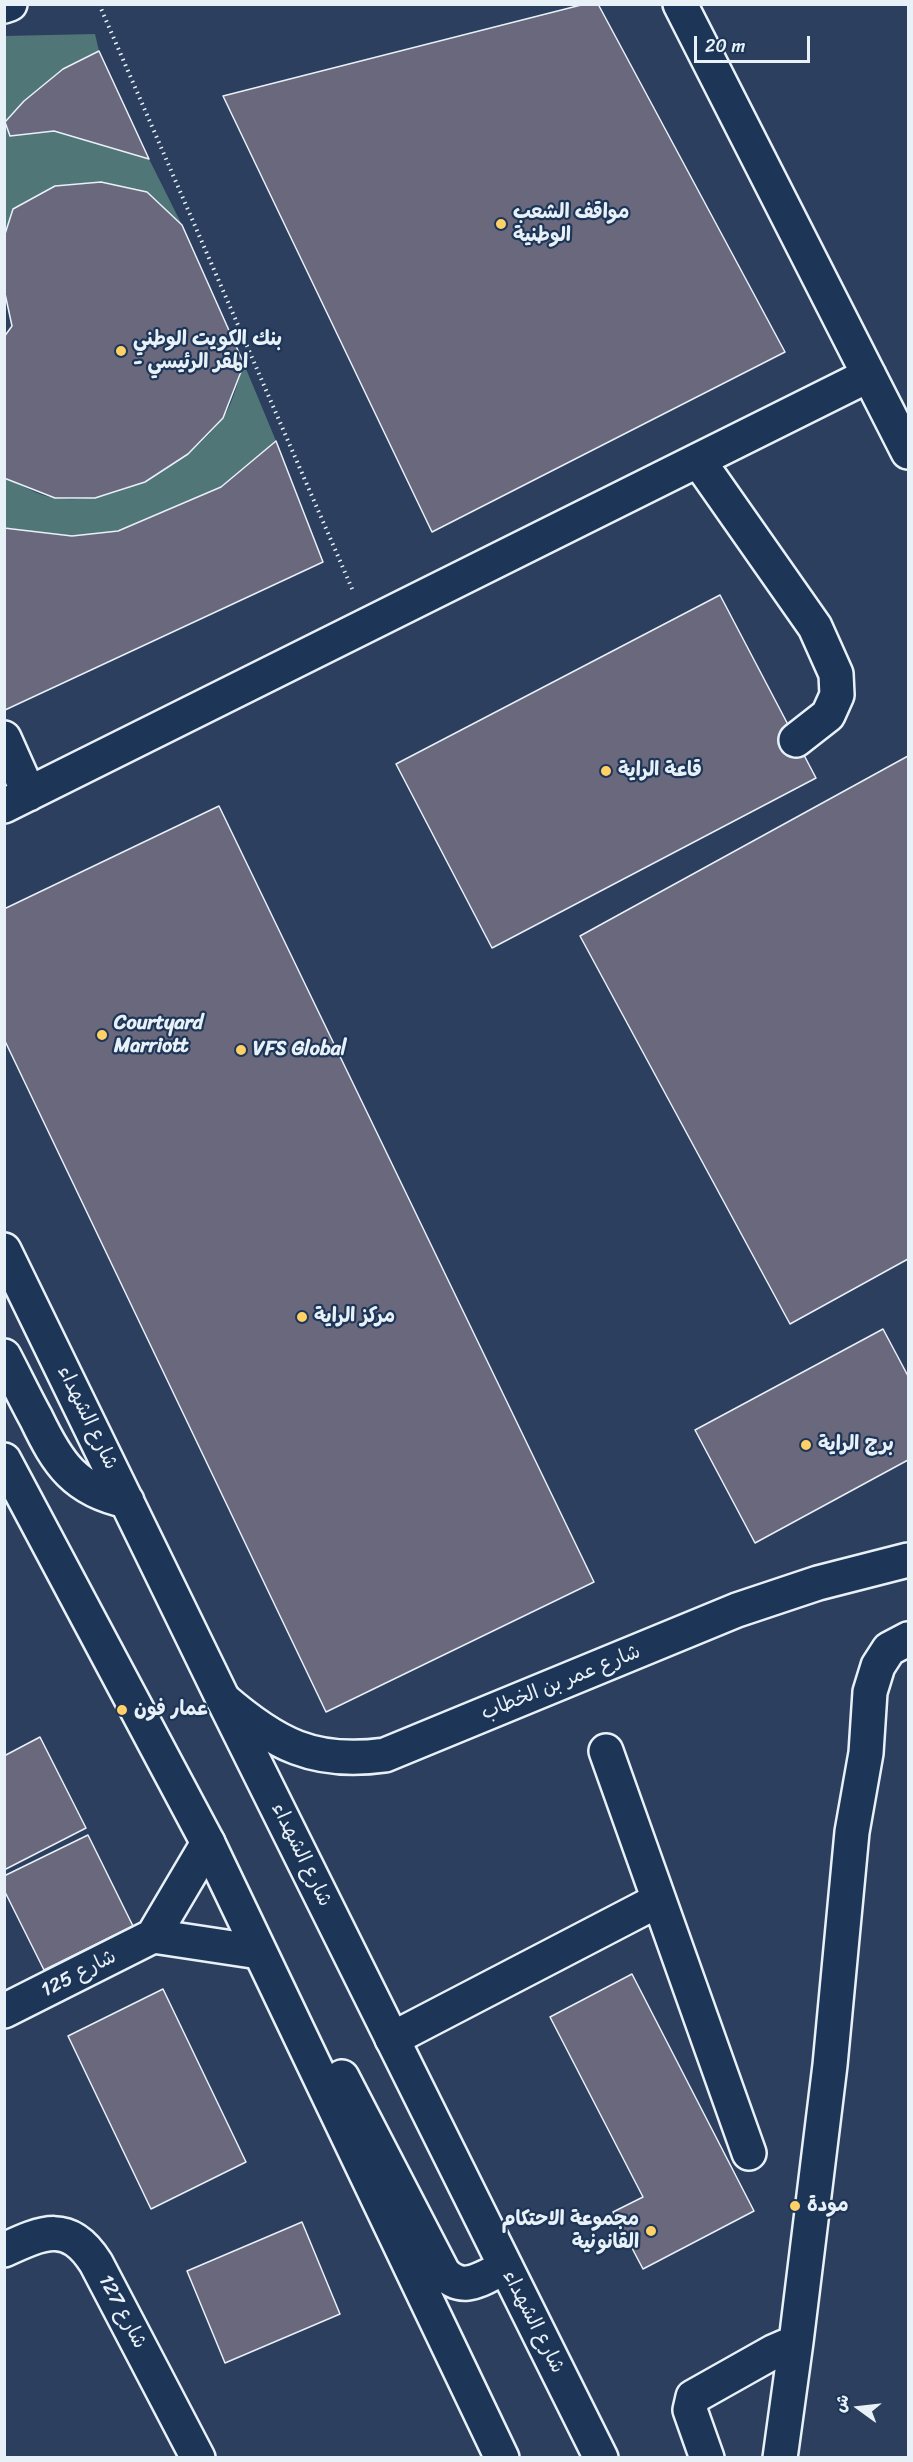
<!DOCTYPE html>
<html>
<head>
<meta charset="utf-8">
<style>
	body { margin:0 }
	#map { position:relative; width:913px; height:2462px; overflow:hidden; background:#2c3f5f; font-family:Sriracha,"Playpen Sans Arabic",sans-serif }
	canvas { display:block }
	.frame { position:absolute; inset:0; border:6px solid #e8f1f8; pointer-events:none }
	.north { position:absolute; left:829px; top:2378px; width:60px; height:60px; -webkit-text-stroke:4px #1d3557; paint-order:stroke; rotate:285deg; font-size:16px; font-weight:700; line-height:24px; text-align:center; color:#e8f1f8 }
	.north::after { content:''; display:block; margin:auto; width:21px; height:27px; background:#e8f1f8; clip-path:polygon(50% 0,100% 100%,50% 72%,0 100%) }
	.scale { position:absolute; left:694px; top:36px; width:116px; height:27px; box-sizing:border-box; border:3px solid #e8f1f8; border-top:0; padding-left:8px; font-size:18px; line-height:21px; white-space:nowrap; color:#e8f1f8; -webkit-text-stroke:4px #1d3557; paint-order:stroke }
</style>
</head>
<body>
<div id="map">
<canvas width="913" height="2462"></canvas>
<div class="frame"></div>
<div class="north">ش</div>
<div class="scale">20 m</div>
</div>
<script>
const c = document.querySelector('canvas').getContext('2d');
c.lineJoin = 'round';
function fillPath(path, color) {
  c.fillStyle = color;
  c.fill(path, 'evenodd');
}
function strokePath(path, color, width, dash) {
  c.strokeStyle = color;
  c.lineWidth = width;
  c.lineCap = dash ? 'butt' : 'round';
  c.setLineDash(dash || []);
  c.stroke(path);
}
function drawText(font, color, halo, rows, align = 'center') {
  c.font = font + ' Sriracha,"Playpen Sans Arabic",sans-serif';
  c.lineWidth = 4.5;
  c.setLineDash([]);
  c.textBaseline = 'middle';
  c.strokeStyle = halo;
  c.fillStyle = color;
  for (const [text, x, y, turn = 0] of rows) {
    c.save();
    c.translate(x, y);
    c.rotate((+turn || 0) * Math.PI / 180);
    c.textAlign = isNaN(turn) ? turn : align;
    if (halo) c.strokeText(text, 0, 0);
    c.fillText(text, 0, 0);
    c.restore();
  }
}
fillPath(new Path2D(`
	M95 34 99 51C62 70 34 90 5 121L10 136 54 131 149 159 182 225 147 192 101 182 55 186 13 209 5 234 4 36Z
	M244 364 276 441 221 487 118 531 72 536 5 528V478C20 484 39 496 55 498 116 507 186 465 222 419 232 407 238 380 244 364Z`), '#517678');
const building = new Path2D(`
	M585 4H598L785 352 432 532 223 96Z
	M99 51 149 159 54 131 10 136 5 122 24 101 63 69Z
	M101 182 147 192 182 225 244 364 223 418 188 454 145 482 95 498H55L4 478V337L12 326 4 289V237L13 209 55 186Z
	M276 441 323 562 5 710 4 528 72 536 118 531 221 487Z
	M720 595 816 778 492 948 396 764Z
	M908 756V1259L790 1324 580 936Z
	M219 806 594 1582 326 1712 4 1039V909Z
	M883 1329 908 1376V1460L755 1543 695 1430Z
	M40 1737 86 1828 4 1870V1756Z
	M88 1835 133 1926 44 1970 4 1890V1876Z
	M632 1974 754 2211 643 2269 613 2212 643 2197 550 2017Z
	M163 1989 246 2162 151 2209 68 2036Z
	M302 2222 340 2314 225 2363 187 2271Z`);
fillPath(building, '#6a687d');
strokePath(building, '#e8f1f8', 1.5);
const minor = new Path2D(`
	M680 4 908 452
	M698 460 815 627 836 674 837 695 828 715 796 740
	M4 738 29 794
	M4 806 869 375
	M223 1699C275 1744 314 1765 385 1755L737 1610 818 1583 908 1560
	M606 1751 749 2153
	M153 1936 259 1952
	M4 2011 153 1936 208 1843
	M392 2039 659 1900
	M4 2250C43 2232 69 2220 96 2263L198 2458
	M707 2458 690 2410 693 2397 773 2352 796 2342 830 2065 852 1832 866 1753 870 1692 878 1666 889 1649 908 1639
	M780 2458 796 2342`);
const major = new Path2D(`
	M4 6 10 4
	M4 1250 223 1699 601 2458
	M4 1356C15 1377 25 1398 36 1418 58 1464 75 1490 127 1501
	M4 1460 208 1843 502 2458
	M342 2077 443 2272C463 2295 483 2277 506 2267`);
strokePath(minor, '#e8f1f8', 38);
strokePath(major, '#e8f1f8', 38);
strokePath(new Path2D(`
	M99 4 353 591`), '#e8f1f8', 4, [1.5, 4.5]);
strokePath(minor, '#1d3557', 33);
strokePath(major, '#1d3557', 33);
for (const [x, y, r, color] of [
	[501,224,6,"#ffd166"],
	[121,351,6,"#ffd166"],
	[606,771,6,"#ffd166"],
	[102,1035,6,"#ffd166"],
	[241,1050,6,"#ffd166"],
	[302,1317,6,"#ffd166"],
	[806,1445,6,"#ffd166"],
	[122,1710,6,"#ffd166"],
	[795,2206,6,"#ffd166"],
	[651,2231,6,"#ffd166"]
]) {
  const dot = new Path2D();
  dot.arc(x, y, r, 0, 2 * Math.PI);
  c.fillStyle = color;
  c.fill(dot);
  strokePath(dot, '#1d3557', 2);
}
drawText('bold 20px', '#e8f1f8', '#1d3557', [
	["مواقف الشعب",513,213],
	["الوطنية",513,236],
	["بنك الكويت الوطني",133,340],
	["- المقر الرئيسي",133,363],
	["قاعة الراية",618,771],
	["Courtyard",114,1024],
	["Marriott",114,1047],
	["VFS Global",253,1050],
	["مركز الراية",314,1317],
	["برج الراية",818,1445],
	["عمار فون",134,1710],
	["مودة",807,2206],
	["مجموعة الاحتكام",639,2220,"right"],
	["القانونية",639,2243,"right"]
], 'left');
drawText('20px', '#e8f1f8', '#1d3557', [
	["شارع الشهداء",87,1418,64],
	["شارع عمر بن الخطاب",561,1683,-22],
	["شارع الشهداء",301,1855,64],
	["شارع 125",79,1974,-27],
	["شارع 127",122,2312,62],
	["شارع الشهداء",533,2322,63]
]);
</script>
</body>
</html>
